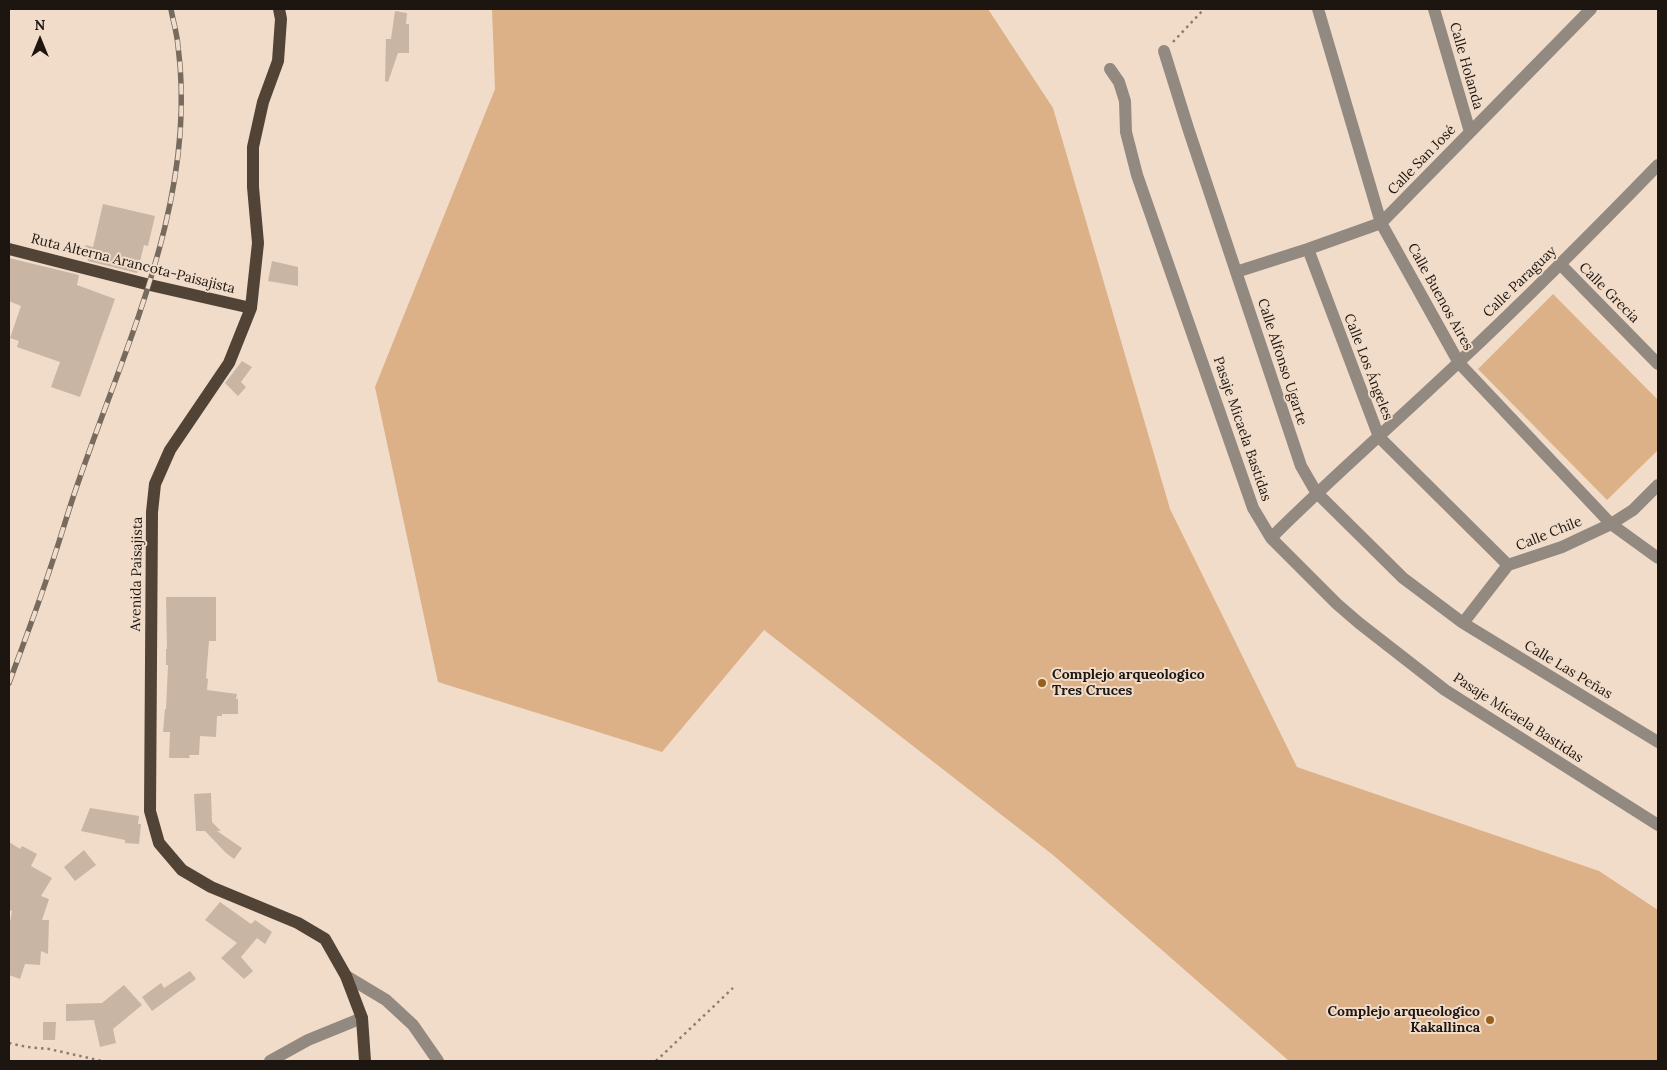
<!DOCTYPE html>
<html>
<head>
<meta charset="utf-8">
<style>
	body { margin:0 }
	#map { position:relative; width:1667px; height:1070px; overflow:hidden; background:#f1dcca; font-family:Lora,serif }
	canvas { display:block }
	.frame { position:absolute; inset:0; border:10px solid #1d1610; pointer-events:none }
	.north { position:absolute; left:15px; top:15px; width:50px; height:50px; -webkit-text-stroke:4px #f1dcca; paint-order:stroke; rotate:0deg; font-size:14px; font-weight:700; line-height:20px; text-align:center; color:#1d1610 }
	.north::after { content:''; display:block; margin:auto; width:18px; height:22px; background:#1d1610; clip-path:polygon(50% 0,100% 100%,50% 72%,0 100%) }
</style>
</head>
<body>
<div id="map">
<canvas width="1667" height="1070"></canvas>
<div class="frame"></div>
<div class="north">N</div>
</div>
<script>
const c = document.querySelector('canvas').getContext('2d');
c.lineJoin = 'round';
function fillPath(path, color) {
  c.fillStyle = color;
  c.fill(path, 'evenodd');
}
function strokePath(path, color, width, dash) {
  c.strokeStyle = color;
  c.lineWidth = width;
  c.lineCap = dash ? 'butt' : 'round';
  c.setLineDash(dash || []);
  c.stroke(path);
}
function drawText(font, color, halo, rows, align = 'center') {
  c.font = font + ' Lora,serif';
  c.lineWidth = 4;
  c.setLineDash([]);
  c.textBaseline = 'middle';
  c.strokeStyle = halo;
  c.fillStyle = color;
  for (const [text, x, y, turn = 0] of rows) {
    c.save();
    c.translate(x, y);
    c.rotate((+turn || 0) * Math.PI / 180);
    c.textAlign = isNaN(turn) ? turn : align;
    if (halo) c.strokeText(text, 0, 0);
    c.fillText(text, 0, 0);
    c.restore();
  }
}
fillPath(new Path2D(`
	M492 9H988L1053 108 1170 509 1297 767 1599 871 1658 910V1061H1289L1053 855 764 630 662 752 438 682 375 387 495 89Z
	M1553 294 1658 400V450L1607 500 1478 369Z`), '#ddb187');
fillPath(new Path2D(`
	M395 11 407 13 406 24H409V53H398L388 82 385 81 386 39H391Z
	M103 204 155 216 148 246 144 245 137 273 88 261 85 245 93 247Z
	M9 258 79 275 77 285 115 299 80 397 51 387 60 362 17 347 19 341 10 338 21 306 9 301Z
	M272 261 298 267V286L268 281Z
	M242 361 252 367 241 382 246 387 238 396 225 383Z
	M166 597H216V641H209L206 678 208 679 207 690 237 694 236 699H238V714H222V716H217L216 737 200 736 199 755H189L190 758H169L170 732H163L165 709H166L168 665H166V649H167Z
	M211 793 212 822 221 831H217L242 848 234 859 226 853 205 831H196L194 794Z
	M90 808 139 816 138 824H141L139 844 125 843V840L81 831Z
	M9 842 20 849 22 846 37 854 31 866 52 878 41 896 49 899 42 920H49L48 954 41 951 40 965 25 964 20 979 9 975V927L12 911 9 910Z
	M84 850 96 865 75 881 64 867Z
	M220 902 251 924 255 920 272 932 265 944 257 938 241 957 253 971 244 979 221 958 237 943 205 920Z
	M190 971 196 979 152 1011 142 997 161 983 164 988Z
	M124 985 142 1005 113 1029 116 1043 100 1047 94 1020 66 1021V1004L102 1003Z
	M43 1022H56L55 1040H43Z`), '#c9b5a3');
strokePath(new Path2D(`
	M1173 42 1204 9
	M9 1043 27 1047 49 1049 102 1061
	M656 1061 733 988`), '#8b7d70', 2.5, [2.5, 4]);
strokePath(new Path2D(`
	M1318 9 1381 223 1459 363 1611 524 1658 558
	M1434 9 1470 132
	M1164 51 1188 128 1301 466 1316 492 1403 578 1463 623 1658 742
	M1110 69 1119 82 1125 101 1126 132 1137 175 1253 508 1271 538 1337 604 1359 623 1445 690 1658 825
	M1308 249 1379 437 1508 565
	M1560 264 1658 364
	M1236 272 1308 249 1381 223 1591 9
	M1271 538C1332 477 1397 421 1459 362 1527 298 1593 232 1658 165
	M1463 623 1508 565 1562 547 1611 524 1633 510 1658 485
	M346 976 386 1000 413 1025 438 1061
	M270 1061 308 1040 362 1018`), '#928981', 12);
strokePath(new Path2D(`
	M279 9 281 19 278 61 263 102 253 147V187L258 243 251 308 229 363 170 450 155 484 152 512 150 811 159 843 182 870 211 887 298 923 325 939 346 976 362 1018 365 1061
	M9 249 150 285 251 308`), '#514336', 12);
const rail = new Path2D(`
	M9 683C23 645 38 606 51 566 61 537 69 508 79 480 127 341 198 197 178 46 177 33 173 21 171 9`);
strokePath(rail, '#776a5f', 5.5);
strokePath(rail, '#f1dcca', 4, [11]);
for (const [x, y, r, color] of [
	[1042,683,5,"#995f1d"],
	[1490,1020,5,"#995f1d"]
]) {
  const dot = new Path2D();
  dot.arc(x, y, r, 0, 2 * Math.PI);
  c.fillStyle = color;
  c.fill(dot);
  strokePath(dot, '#f1dcca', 2);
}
drawText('14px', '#1d1610', '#f1dcca', [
	["Calle Holanda",1466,66,74],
	["Calle San José",1422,160,-46],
	["Ruta Alterna Arancota-Paisajista",133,264,14],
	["Calle Paraguay",1520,282,-44],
	["Calle Grecia",1609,293,45],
	["Calle Buenos Aires",1440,297,61],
	["Calle Alfonso Ugarte",1282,362,72],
	["Calle Los Ángeles",1368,367,69],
	["Pasaje Micaela Bastidas",1242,429,71],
	["Calle Chile",1549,534,-22],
	["Avenida Paisajista",137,574,-89],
	["Calle Las Peñas",1568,670,31],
	["Pasaje Micaela Bastidas",1518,718,33]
]);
drawText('bold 14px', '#1d1610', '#f1dcca', [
	["Complejo arqueologico",1052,675],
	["Tres Cruces",1052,691],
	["Complejo arqueologico",1480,1012,"right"],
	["Kakallinca",1480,1028,"right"]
], 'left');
</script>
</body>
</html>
